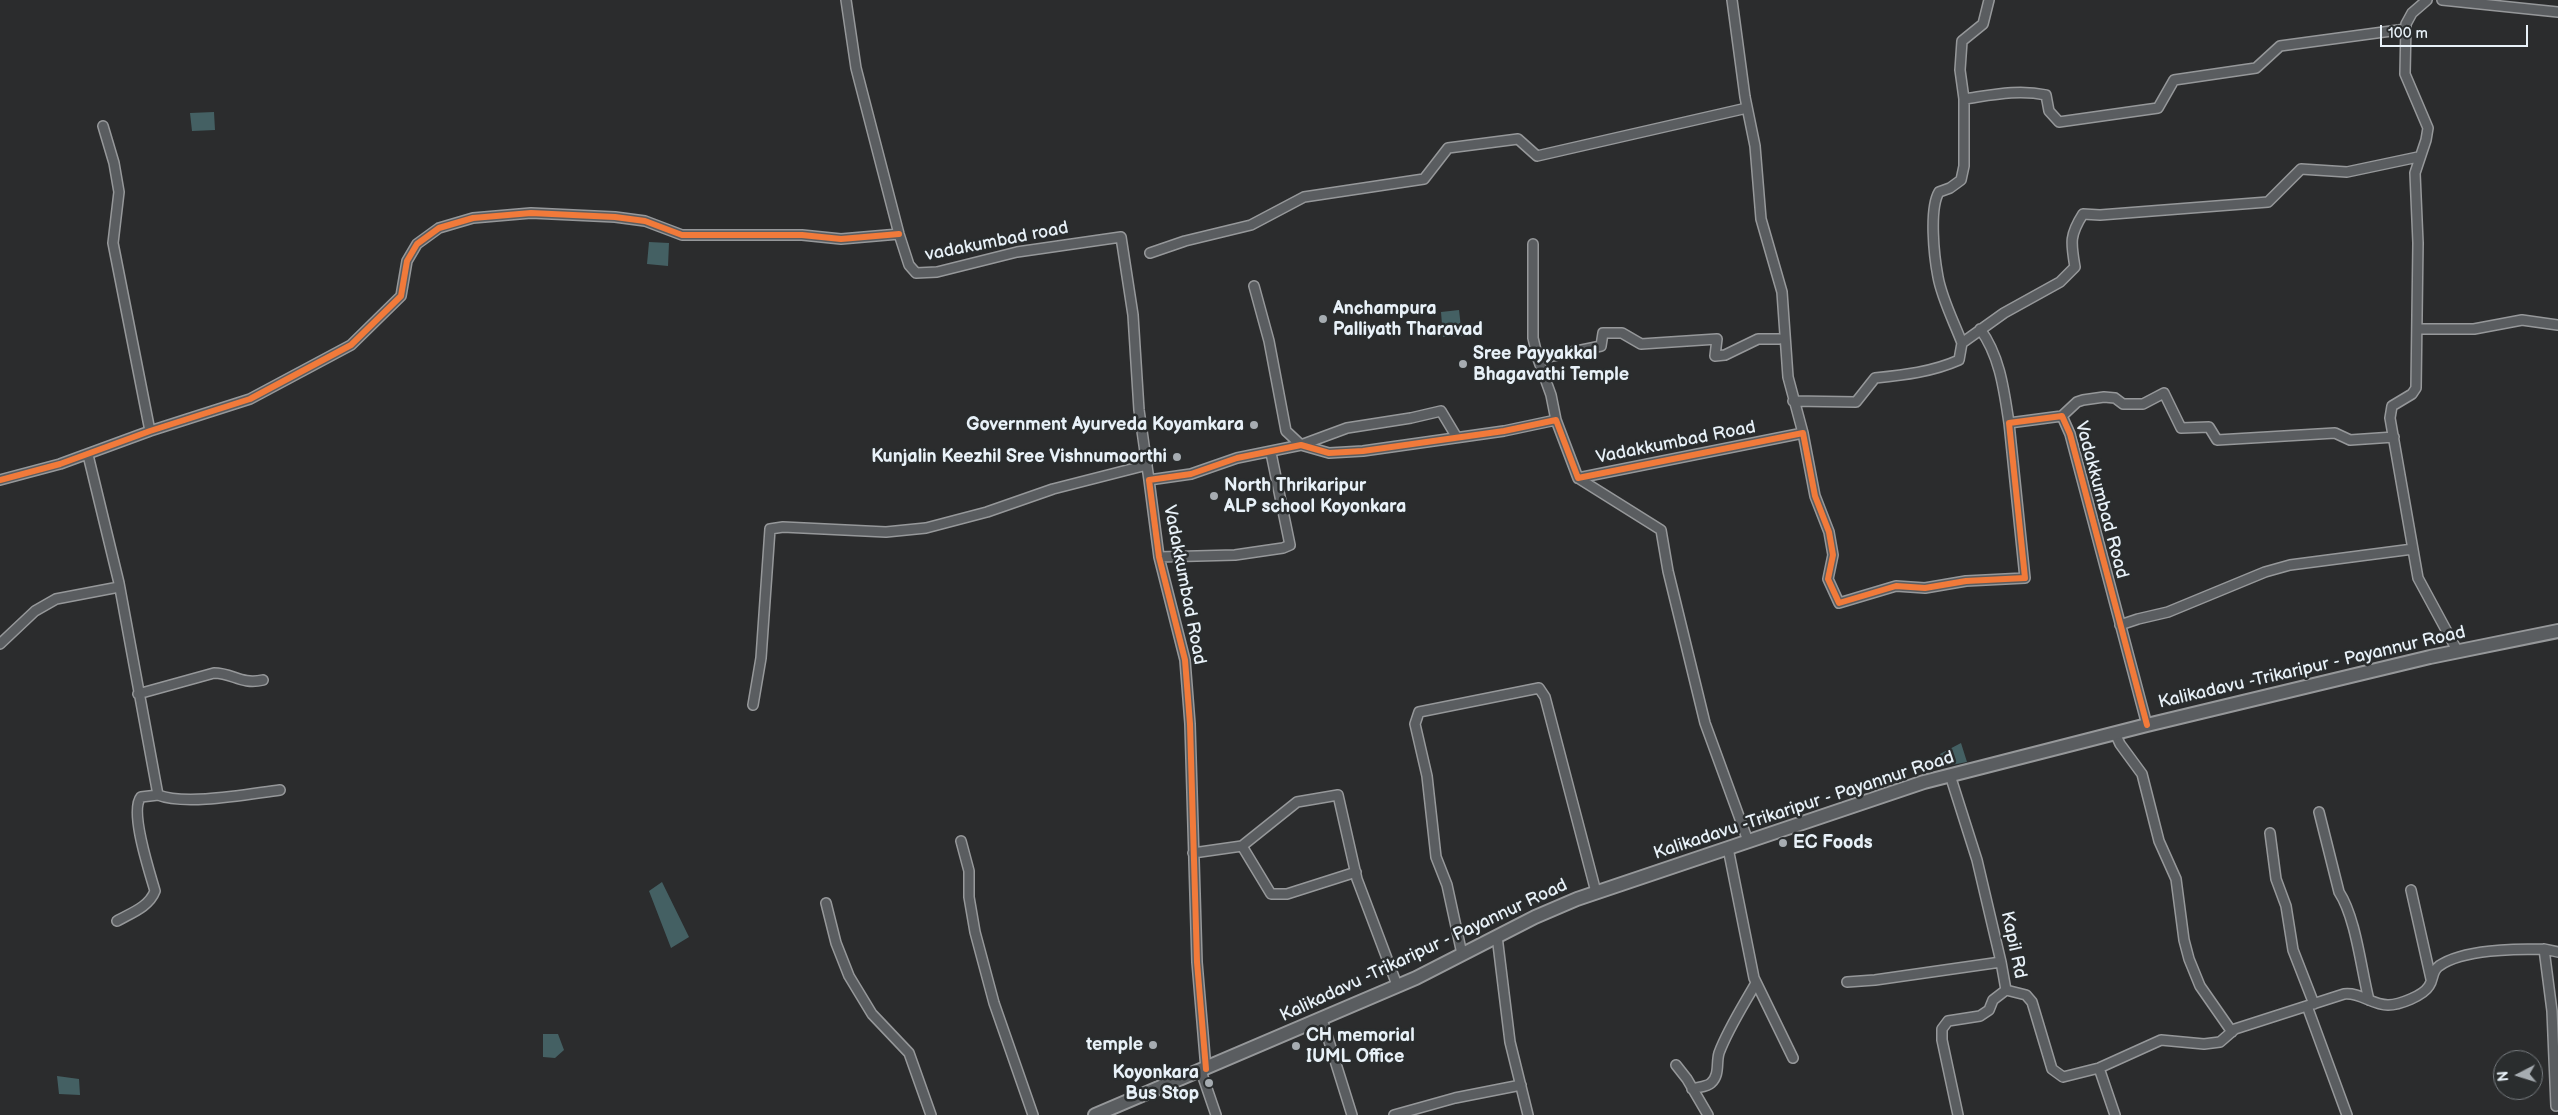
<!DOCTYPE html>
<html>
<head>
<meta charset="utf-8">
<style>
	body { margin:0 }
	#map { position:relative; width:2558px; height:1115px; overflow:hidden; background:#2b2c2d; font-family:"Balsamiq Sans",sans-serif }
	canvas { display:block }
	.north { position:absolute; left:2493px; top:1050px; width:50px; height:50px; box-sizing:border-box; background:#2a2d2e; border:1px solid #767b7f; border-radius:50%; rotate:265deg; font-size:14px; font-weight:700; line-height:20px; text-align:center; color:#e8f1f8 }
	.north::after { content:''; display:block; margin:auto; width:18px; height:22px; background:#a6acb1; clip-path:polygon(50% 0,100% 100%,50% 72%,0 100%) }
	.scale { position:absolute; left:2380px; top:25px; width:148px; height:22px; box-sizing:border-box; border:2px solid #e8f1f8; border-top:0; padding-left:6px; font-size:15px; line-height:18px; white-space:nowrap; color:#e8f1f8; -webkit-text-stroke:4px #2a2d2e; paint-order:stroke }
</style>
</head>
<body>
<div id="map">
<canvas width="2558" height="1115"></canvas>
<div class="north">N</div>
<div class="scale">100 m</div>
</div>
<script>
const c = document.querySelector('canvas').getContext('2d');
c.lineJoin = 'round';
function fillPath(path, color) {
  c.fillStyle = color;
  c.fill(path, 'evenodd');
}
function strokePath(path, color, width, dash) {
  c.strokeStyle = color;
  c.lineWidth = width;
  c.lineCap = dash ? 'butt' : 'round';
  c.setLineDash(dash || []);
  c.stroke(path);
}
function drawText(font, color, halo, rows, align = 'center') {
  c.font = font + ' "Balsamiq Sans",sans-serif';
  c.lineWidth = 5;
  c.setLineDash([]);
  c.textBaseline = 'middle';
  c.strokeStyle = halo;
  c.fillStyle = color;
  for (const [text, x, y, turn = 0] of rows) {
    c.save();
    c.translate(x, y);
    c.rotate((+turn || 0) * Math.PI / 180);
    c.textAlign = isNaN(turn) ? turn : align;
    if (halo) c.strokeText(text, 0, 0);
    c.fillText(text, 0, 0);
    c.restore();
  }
}
fillPath(new Path2D(`
	M214 112 215 130 192 131 190 113Z
	M649 242 669 243 668 266 647 264Z
	M1459 310 1462 336 1443 337 1441 312Z
	M1961 743 1967 762 1941 767 1940 754Z
	M662 882 689 937 671 948 649 891Z
	M543 1034H558L564 1050 555 1058 543 1057Z
	M57 1076 79 1079 80 1095 59 1094Z`), '#446063');
const minor = new Path2D(`
	M846 0 856 68 899 234 909 265 916 273 937 272 1017 252 1121 237 1133 315 1139 410 1149 480
	M1732 0 1745 97 1755 146 1761 219 1782 292 1788 377 1803 433
	M1989 0 1983 24 1962 41 1960 70 1964 99V166L1961 180 1950 188 1939 192C1929 209 1934 256 1938 277 1942 299 1954 322 1962 343L2004 313 2060 282 2075 267C2071 243 2069 236 2083 214L2100 215 2268 202 2301 169 2347 172 2418 157
	M2427 0 2412 13 2406 24 2405 74 2428 128 2426 140 2415 173 2418 243 2416 388 2412 394 2392 406 2390 418 2418 578 2458 652
	M2442 0 2558 12
	M1964 99C1992 95 2018 89 2046 95L2049 111 2059 122 2158 108 2174 80 2256 68 2280 46 2406 29
	M103 126 114 163 119 192 113 243 150 431
	M1533 244V338L1538 359 1551 395 1556 420
	M1150 253 1185 241 1251 225 1304 197 1424 179 1448 148 1518 139 1537 156 1747 108
	M1254 286 1269 341 1286 431 1301 445 1347 428 1411 418 1441 411 1456 436
	M1980 329C2000 356 2004 390 2009 423
	M2417 329H2474L2522 320 2558 325
	M1538 359 1601 346 1603 333H1622L1641 344 1717 339 1715 356 1725 355 1758 339H1779
	M1793 401 1856 402 1875 378C1904 375 1932 372 1959 360L1962 343
	M2062 416 2077 402 2083 400 2104 397 2115 398 2123 404H2143L2164 393 2181 428 2209 427 2217 440 2335 433 2350 440 2394 437
	M88 455 119 583 158 795C186 806 248 794 280 790
	M1578 478 1661 530 1668 571 1705 723 1748 841
	M0 480 60 464 150 431 250 399 351 345 401 296 407 261 417 244 439 228 473 218 531 213 615 217 645 221 682 235H802L841 239 899 234
	M1159 557 1235 555 1283 548 1290 545 1271 453
	M2120 625 2138 619 2168 612 2265 572 2290 565 2413 549
	M0 644 35 611 56 599 119 587
	M138 694 214 673C233 673 241 685 263 680
	M753 705 761 658 770 529 783 527 886 532 926 528 987 512 1053 489 1147 465
	M2115 733 2120 744 2142 774 2159 841 2176 879 2184 940 2189 959 2200 986 2232 1032
	M1950 775 1977 860 2001 962 2006 990 1993 1000 1989 1010 1980 1016 1948 1021 1942 1029V1040L1958 1115
	M2319 812 2339 892C2356 918 2361 969 2369 1000
	M2270 833 2276 879 2286 906 2293 950 2314 1004
	M961 841 969 871V897L975 932 994 1003 1033 1115
	M1242 846 1297 802 1338 795 1357 879 1397 985
	M1728 848 1754 978 1793 1058
	M1193 853 1242 846 1271 894H1287L1356 872
	M2411 890 2431 979
	M826 903 836 943 849 976 872 1014 909 1053 931 1115
	M117 921C131 913 149 907 155 891 150 873 129 811 141 797L158 795
	M1497 936 1510 1042 1528 1115
	M1462 954 1447 885 1436 857 1427 776 1415 724 1419 712 1539 688 1545 697 1596 892
	M1847 982 1875 980 2001 962
	M2006 990 2026 995 2032 1002 2052 1069 2063 1077 2099 1068 2161 1040 2204 1044 2220 1042 2235 1029 2344 994C2360 992 2372 1005 2388 1005 2399 1005 2423 996 2429 986 2434 979 2431 972 2439 966 2463 949 2516 949 2544 949
	M2307 1006 2347 1115
	M1322 1019 1352 1115
	M1676 1065 1687 1079 1708 1115
	M2099 1068 2115 1115
	M1206 1069 1197 962 1190 724 1185 660 1159 557 1149 480 1191 474 1237 458 1301 445 1329 453 1363 451 1504 431 1556 420 1578 478 1803 433 1815 496 1829 532 1833 555 1828 579 1839 603 1896 586 1925 588 1966 581 2025 578 2009 423 2062 416 2070 434 2147 725
	M1201 1071 1216 1115
	M1692 1089C1698 1087 1707 1087 1711 1083 1720 1075 1716 1063 1719 1053 1728 1029 1743 1006 1756 983
	M2556 1106 2552 1011 2544 949 2558 952
	M1394 1115 1455 1098 1521 1085`);
const secondary = new Path2D(`
	M1095 1115 1416 978 1535 917 1577 899 1924 782 2147 725 2430 657 2558 631`);
strokePath(minor, '#96989a', 12);
strokePath(secondary, '#96989a', 16);
strokePath(minor, '#5a5d60', 9);
strokePath(secondary, '#5a5d60', 12);
strokePath(new Path2D(`
	M0 480 60 464 150 431 250 399 351 345 401 296 407 261 417 244 439 228 473 218 531 213 615 217 645 221 682 235H802L841 239 899 234
	M1206 1069 1197 962 1190 724 1185 660 1159 557 1149 480 1191 474 1237 458 1301 445 1329 453 1363 451 1504 431 1556 420 1578 478 1803 433 1815 496 1829 532 1833 555 1828 579 1839 603 1896 586 1925 588 1966 581 2025 578 2009 423 2062 416 2070 434 2147 725`), '#f17a3a', 6);
for (const [x, y, r, color] of [
	[1323,319,5,"#a6acb1"],
	[1463,364,5,"#a6acb1"],
	[1254,425,5,"#a6acb1"],
	[1177,457,5,"#a6acb1"],
	[1214,496,5,"#a6acb1"],
	[1783,843,5,"#a6acb1"],
	[1153,1045,5,"#a6acb1"],
	[1296,1046,5,"#a6acb1"],
	[1209,1083,5,"#a6acb1"]
]) {
  const dot = new Path2D();
  dot.arc(x, y, r, 0, 2 * Math.PI);
  c.fillStyle = color;
  c.fill(dot);
  strokePath(dot, '#2a2d2e', 2);
}
drawText('18px', '#e8f1f8', '#2a2d2e', [
	["vadakumbad road",997,242,-11],
	["Vadakkumbad Road",1676,443,-11],
	["Vadakkumbad Road",2101,500,75],
	["Vadakkumbad Road",1184,585,79],
	["Kalikadavu -Trikaripur - Payannur Road",2312,668,-13],
	["Kalikadavu -Trikaripur - Payannur Road",1804,806,-18],
	["Kapil Rd",2013,945,78],
	["Kalikadavu -Trikaripur - Payannur Road",1424,951,-25]
]);
drawText('bold 18px', '#e8f1f8', '#2a2d2e', [
	["Anchampura",1333,309],
	["Palliyath Tharavad",1333,330],
	["Sree Payyakkal",1473,354],
	["Bhagavathi Temple",1473,375],
	["Government Ayurveda Koyamkara",1244,425,"right"],
	["Kunjalin Keezhil Sree Vishnumoorthi",1167,457,"right"],
	["North Thrikaripur",1224,486],
	["ALP school Koyonkara",1224,507],
	["EC Foods",1793,843],
	["CH memorial",1306,1036],
	["IUML Office",1306,1057],
	["temple",1143,1045,"right"],
	["Koyonkara",1199,1073,"right"],
	["Bus Stop",1199,1094,"right"]
], 'left');
</script>
</body>
</html>
